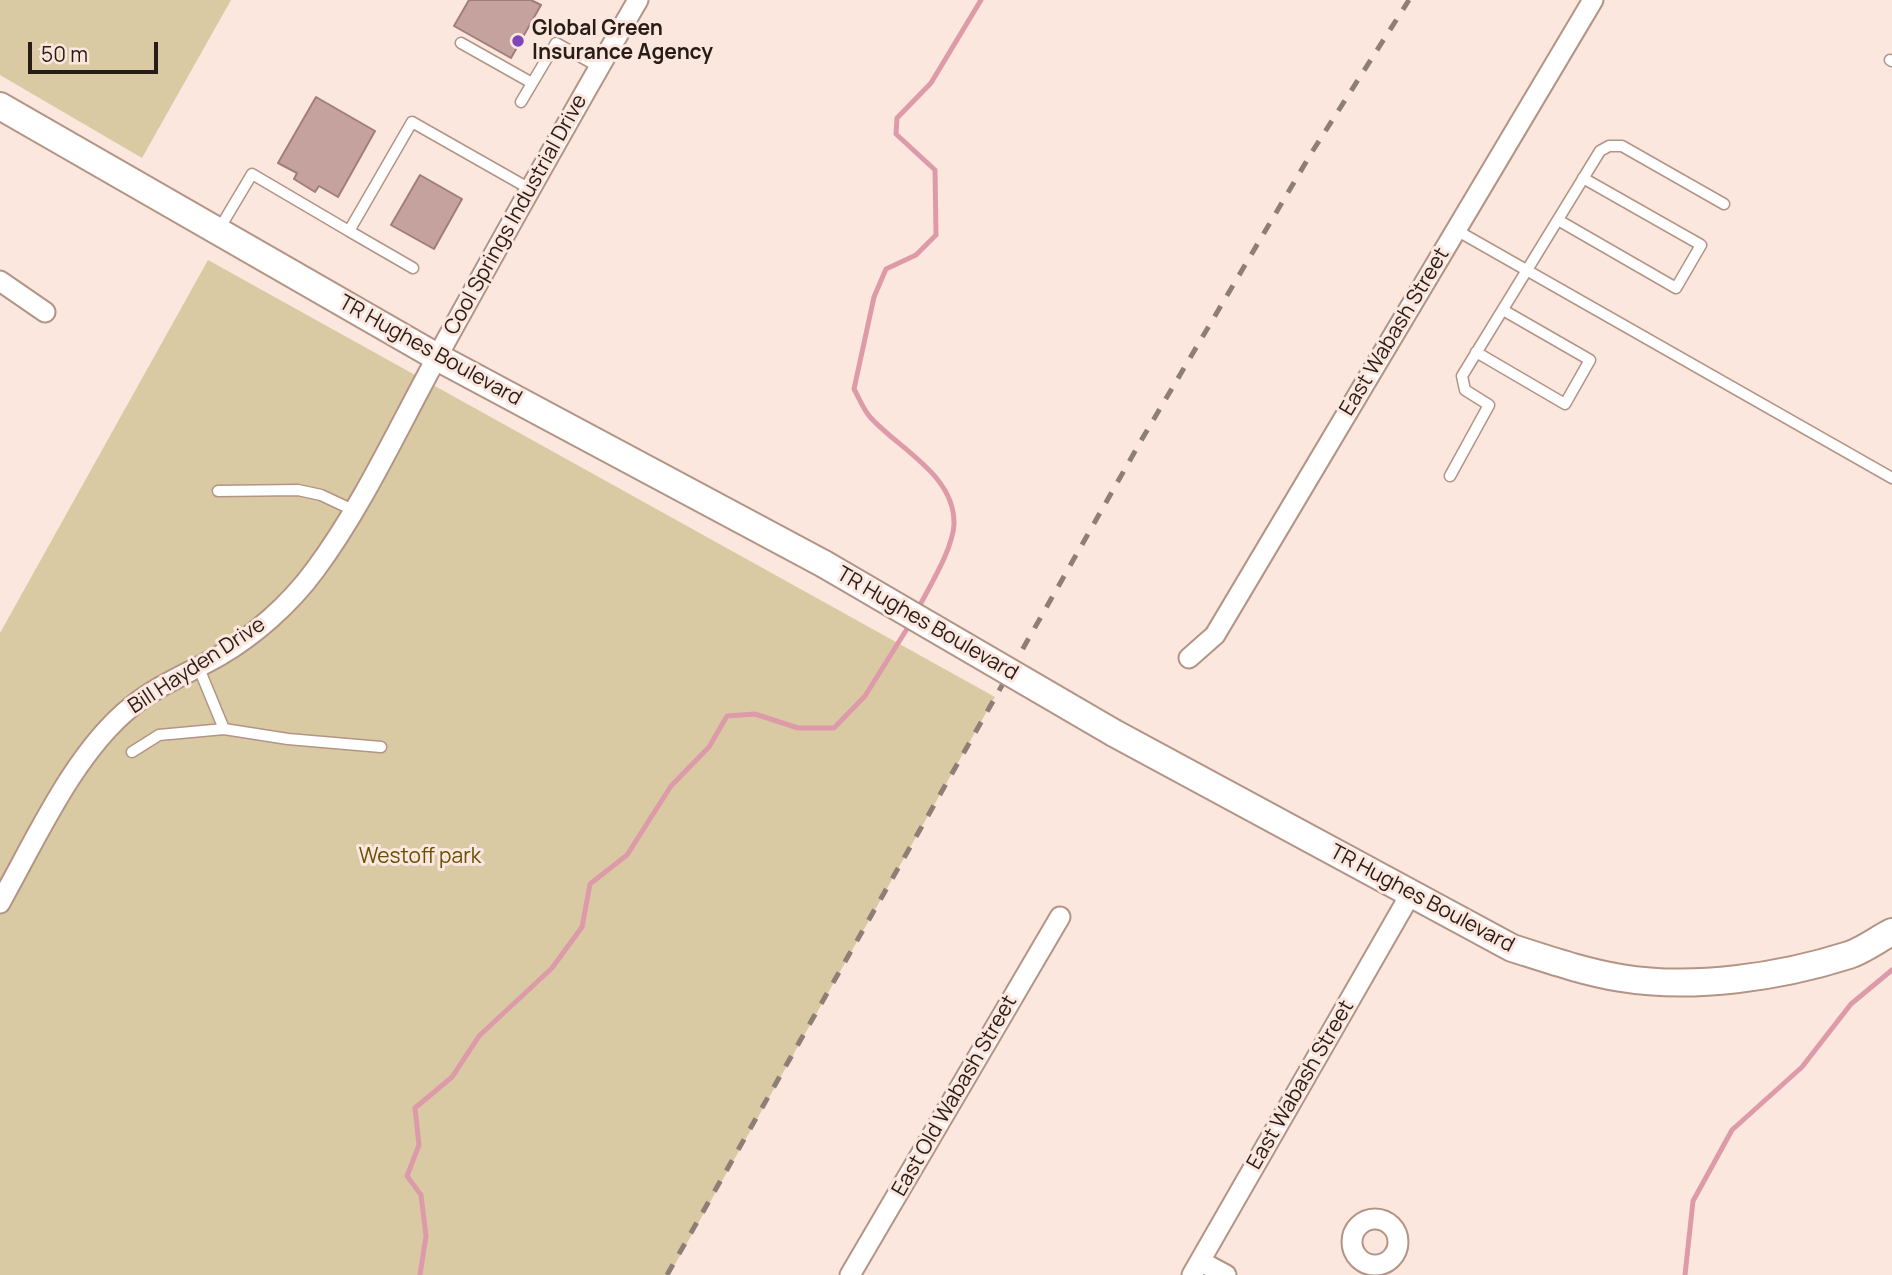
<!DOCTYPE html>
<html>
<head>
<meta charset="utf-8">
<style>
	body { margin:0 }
	#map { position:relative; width:1892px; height:1275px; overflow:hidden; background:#fce7de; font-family:Manrope,sans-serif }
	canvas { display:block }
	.scale { position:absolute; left:28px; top:42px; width:130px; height:32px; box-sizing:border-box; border:4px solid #281c16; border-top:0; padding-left:9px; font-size:21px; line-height:24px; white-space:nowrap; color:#281c16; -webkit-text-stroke:5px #fce7de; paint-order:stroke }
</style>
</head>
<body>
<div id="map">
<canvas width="1892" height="1275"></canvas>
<div class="scale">50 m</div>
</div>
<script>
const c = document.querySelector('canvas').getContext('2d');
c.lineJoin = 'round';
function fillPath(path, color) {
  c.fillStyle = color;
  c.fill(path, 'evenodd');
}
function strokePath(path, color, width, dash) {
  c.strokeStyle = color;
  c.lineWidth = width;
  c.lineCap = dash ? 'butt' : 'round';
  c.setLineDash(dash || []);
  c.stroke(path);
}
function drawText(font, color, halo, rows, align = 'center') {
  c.font = font + ' Manrope,sans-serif';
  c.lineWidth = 6;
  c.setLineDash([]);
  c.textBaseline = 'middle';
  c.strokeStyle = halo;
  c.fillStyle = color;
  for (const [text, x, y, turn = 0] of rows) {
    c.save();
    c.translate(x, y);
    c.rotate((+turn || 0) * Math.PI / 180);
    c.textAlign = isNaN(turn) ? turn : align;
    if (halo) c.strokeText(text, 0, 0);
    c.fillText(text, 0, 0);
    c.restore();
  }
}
fillPath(new Path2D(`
	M0 0H231L142 158 0 75Z
	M208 260 995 697 669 1275H0V633Z`), '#dacaa4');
strokePath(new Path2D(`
	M918 609C929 587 953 549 954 524 955 475 900 450 870 417 863 409 859 398 854 389L874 297 886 269 916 255 936 235 935 170 896 134 897 118 931 83 981 0
	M420 1275 426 1236 421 1195 407 1176 419 1145 415 1108 452 1077 479 1036 552 968 582 927 590 884 627 855 671 786 709 747 727 716 755 714 798 728H834L865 696 910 624
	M1685 1275 1693 1201 1732 1130 1802 1067 1851 1004 1892 970`), '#dd9ba9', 5);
const building = new Path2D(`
	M469 0H531L541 5 511 58 454 26Z
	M316 97 375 131 338 197 319 186 315 192 294 179 297 173 278 163Z
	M420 175 462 199 434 249 391 225Z`);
fillPath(building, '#c6a29e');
strokePath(building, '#a07e7a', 2);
const lane = new Path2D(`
	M461 43 532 83
	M1890 60 1892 61
	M521 102 556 43 599 67
	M1558 220 1676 288 1701 245 1583 178
	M1456 230 1892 478
	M218 231 252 174 349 231 412 122 530 189
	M349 231 413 268
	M1476 352 1565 404 1590 360 1503 310
	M1450 476 1489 405 1465 390 1462 376 1600 151 1609 146H1622L1724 204
	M218 491 298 490 321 495 353 510
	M198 666 224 729
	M132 752 159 735 224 729 288 739 381 747`);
const street = new Path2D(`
	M0 281 45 312
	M1189 658 1215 635 1593 0
	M0 903C36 839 74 753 131 707 158 685 189 673 219 656 255 635 290 604 315 570 363 505 397 430 436 359 502 239 569 119 638 0
	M1352 1242a23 23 0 1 1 46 0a23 23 0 1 1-46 0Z
	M1200 1261 1226 1275
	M850 1275 1060 917
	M1192 1275 1410 895`);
const secondary = new Path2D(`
	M0 106 437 357 824 564
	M1114 733 1512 948C1547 959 1584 972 1621 978 1693 990 1780 977 1849 955 1864 950 1878 939 1892 932`);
strokePath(lane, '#b39485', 13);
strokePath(street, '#b39485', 23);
strokePath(secondary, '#b39485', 30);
strokePath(lane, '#fff', 10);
strokePath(street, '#fff', 19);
strokePath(secondary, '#fff', 26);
strokePath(new Path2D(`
	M667 1275 1142 439 1312 152 1409 0`), '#8e7e76', 5, [12, 12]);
const secondaryBridge = new Path2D(`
	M824 564 1114 733`);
strokePath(secondaryBridge, '#b39485', 30, []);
strokePath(secondaryBridge, '#fff', 26);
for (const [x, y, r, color] of [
	[518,41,7,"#8044ba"]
]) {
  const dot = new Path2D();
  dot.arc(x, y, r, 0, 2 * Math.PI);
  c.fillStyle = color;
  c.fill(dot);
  strokePath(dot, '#fce7de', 2.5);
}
drawText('bold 21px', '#281c16', '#fce7de', [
	["Global Green",532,29],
	["Insurance Agency",532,53]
], 'left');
drawText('21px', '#281c16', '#fce7de', [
	["Cool Springs Industrial Drive",516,215,-61],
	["East Wabash Street",1395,332,-59],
	["TR Hughes Boulevard",430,351,29],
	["TR Hughes Boulevard",927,624,30],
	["Bill Hayden Drive",197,666,-33],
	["TR Hughes Boulevard",1422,899,28],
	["East Wabash Street",1301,1085,-60],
	["East Old Wabash Street",955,1096,-60]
]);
drawText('21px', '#684f06', '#fce7de', [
	["Westoff park",420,857]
]);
</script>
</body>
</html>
